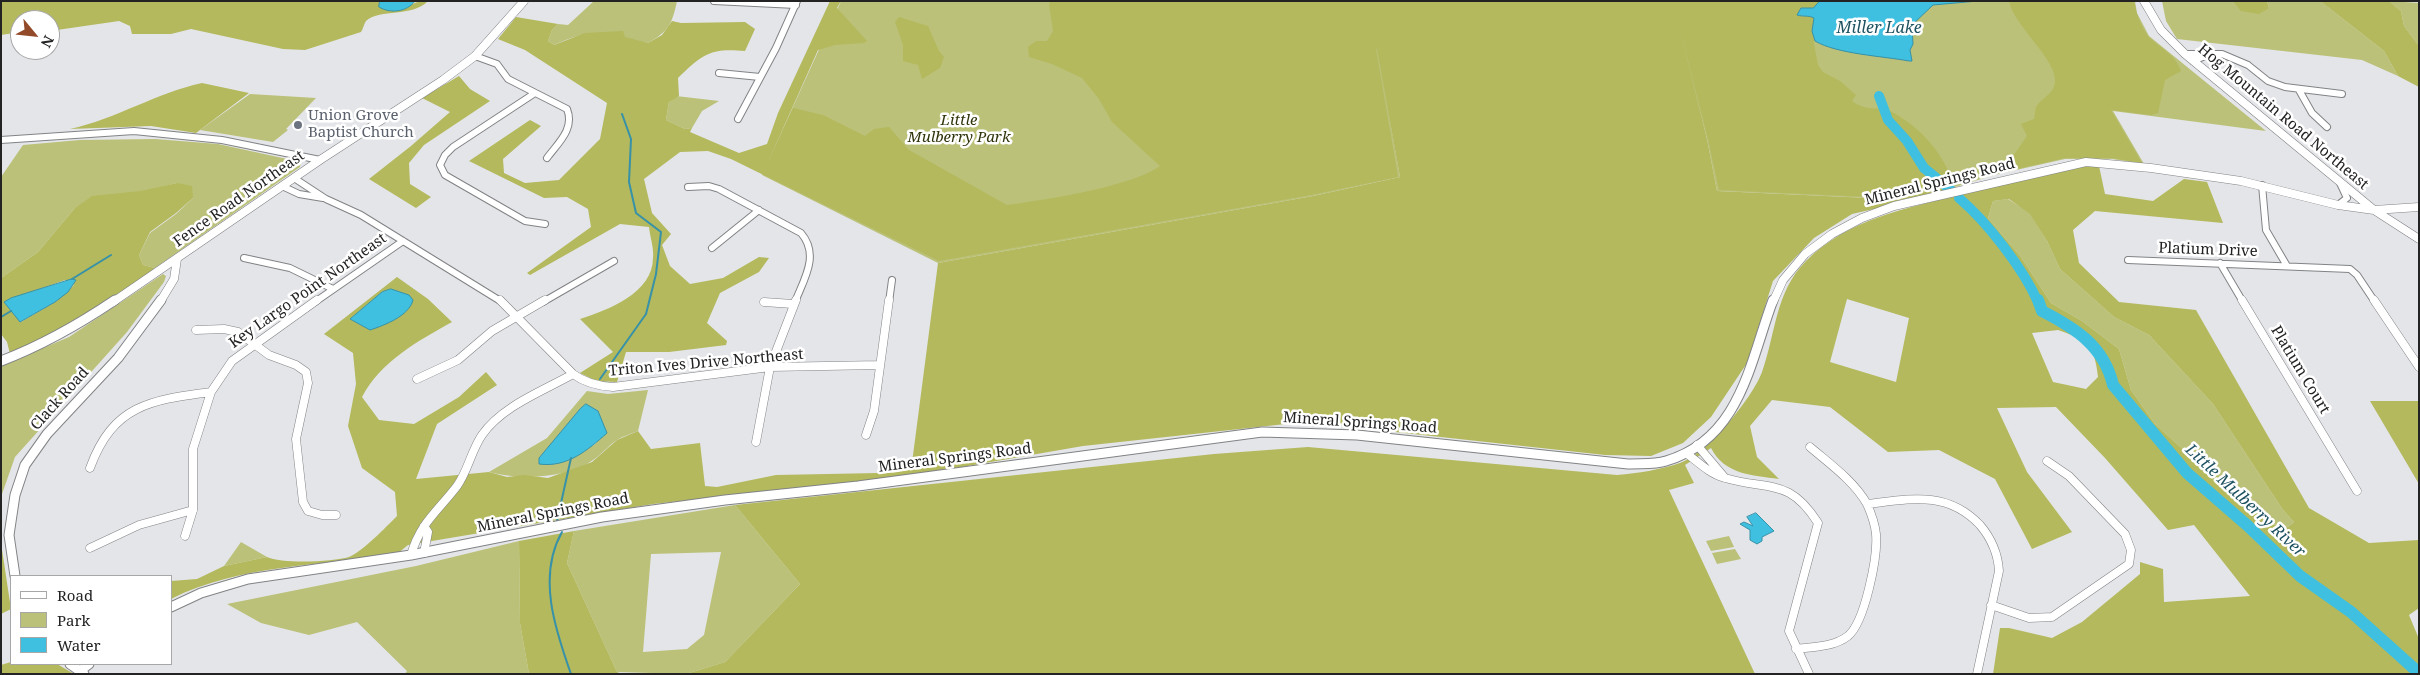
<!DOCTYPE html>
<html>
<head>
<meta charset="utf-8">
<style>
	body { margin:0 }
	#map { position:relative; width:2420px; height:675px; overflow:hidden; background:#e4e5e8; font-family:"Noto Serif",serif }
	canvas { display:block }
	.frame { position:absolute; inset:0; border:2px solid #232324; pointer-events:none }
	.legend { position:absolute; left:10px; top:575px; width:162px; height:90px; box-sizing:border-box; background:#fff; border:1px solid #a7a7a7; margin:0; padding:6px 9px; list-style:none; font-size:15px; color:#232324 }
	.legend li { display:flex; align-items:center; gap:10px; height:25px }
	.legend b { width:25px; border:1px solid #a7a7a7 }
	.north { position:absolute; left:10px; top:10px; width:50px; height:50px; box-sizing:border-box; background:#fff; border:1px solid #a7a7a7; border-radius:50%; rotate:118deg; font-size:14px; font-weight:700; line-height:20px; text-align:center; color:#232324 }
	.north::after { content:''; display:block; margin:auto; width:18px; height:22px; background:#924a28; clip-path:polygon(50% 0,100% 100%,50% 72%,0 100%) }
</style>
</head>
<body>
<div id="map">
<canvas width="2420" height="675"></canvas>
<div class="frame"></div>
<ul class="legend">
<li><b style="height:6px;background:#fff"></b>Road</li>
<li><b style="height:14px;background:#bbc178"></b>Park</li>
<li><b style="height:14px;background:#40c0e0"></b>Water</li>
</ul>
<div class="north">N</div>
</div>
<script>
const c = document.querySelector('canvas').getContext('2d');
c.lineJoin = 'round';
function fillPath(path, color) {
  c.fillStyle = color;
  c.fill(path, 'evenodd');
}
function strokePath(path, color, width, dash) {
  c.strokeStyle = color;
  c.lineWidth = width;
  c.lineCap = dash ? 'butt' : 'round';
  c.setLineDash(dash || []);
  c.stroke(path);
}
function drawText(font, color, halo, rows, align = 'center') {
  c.font = font + ' "Noto Serif",serif';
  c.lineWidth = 5;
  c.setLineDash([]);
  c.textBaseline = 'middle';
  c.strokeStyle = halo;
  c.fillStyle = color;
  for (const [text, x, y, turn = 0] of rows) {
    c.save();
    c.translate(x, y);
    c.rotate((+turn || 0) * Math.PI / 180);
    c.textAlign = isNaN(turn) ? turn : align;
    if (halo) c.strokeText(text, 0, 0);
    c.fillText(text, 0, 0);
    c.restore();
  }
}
fillPath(new Path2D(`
	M594 1H677C672 24 669 31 648 43 603 37 601 24 554 45L548 41 552 30 558 24 568 25Z
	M841 1H2135L2137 13 2149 36 2266 131 2113 111 2144 164 2112 159H2065L1994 175 1913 200 1717 191 1707 139 1674 11 1378 50 1400 177 1313 196 938 263 762 175Z
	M2162 1H2233L2269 8 2267 1H2320L2384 51 2398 76 2362 60 2177 39 2166 21Z
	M2389 1 2419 3V46L2404 26 2401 11Z
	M250 94 316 98 286 129 288 130 273 142 200 130Z
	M676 96 719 101 702 111 692 128 685 129 666 120 669 102Z
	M155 139 218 144 301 162 300 167 155 268 143 265 139 255 150 233 176 214 193 198 177 183 74 209 38 252 1 278V177L23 145 80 140Z
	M2008 199 2030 213 2047 241 2060 269 2114 317 2149 335 2213 404 2283 510 2294 522 2288 527 2272 524 2220 477 2187 453 2155 424 2131 390 2119 349 2082 321 2051 303 2021 257 1988 218 1993 201Z
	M163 274 166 276 164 282 127 332 15 457 2 494 1 517V366L69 337Z
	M648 390 638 431C631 434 623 436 617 440 608 446 602 454 593 460 567 479 519 480 489 472L547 438 587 391 608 394ZM599 440 594 445 539 458 549 447Z
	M735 505 800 584 725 662 686 674 617 672 567 563 574 531ZM721 552 704 635 687 649 643 652 651 554Z
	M1729 536 1734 547 1711 551 1706 541Z
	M519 541 520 623 529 674H405L407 671 357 622 309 635 261 623 227 604 416 566Z
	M241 542 267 557 224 566Z
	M1735 549 1741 559 1717 564 1712 553Z`), '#bbc178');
fillPath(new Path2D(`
	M1 1H380V3C411 19 401 1 428 1 411 18 381 8 366 21 364 24 363 29 361 32L305 50 283 49 191 29 171 34H132L130 26 119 21 50 31V20H20V32L1 35Z
	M830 1H841L837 8 867 41 864 43 835 45 818 50 765 169 793 108 823 115 865 136 874 129 889 127 909 150 1007 205C1044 200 1131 187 1160 166L1112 122 1099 99 1082 78 1052 64 1029 57 1028 47 1036 41H1047L1053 31 1049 4 1051 1H1820L1813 8H1805L1801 17 1808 15 1814 18V44L1818 65 1823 72 1840 81 1856 95 1852 101C1868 113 1879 105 1892 112 1921 128 1945 154 1954 187L1913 199 1719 190 1708 139 1675 10 1707 139 1717 191 1913 200 1852 214 1814 238 1773 281 1747 363 1711 417 1683 443 1651 456 1605 455 1304 422 1083 446 910 476 653 504 408 545 397 554C322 566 240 564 171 599V581L197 579 224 566 267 557C281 564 333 562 349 557 362 552 386 527 397 516L395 492 362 468 348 426 356 384 353 353 324 334 397 277 428 299 452 322C418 341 381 361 362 397L379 420 414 424 459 397 486 372 497 385 437 424 416 479 489 472 507 477 524 475 548 478 592 462 617 440 638 431 651 449 700 443 705 486 717 487 776 475 879 473 912 463 938 263 1313 196 1400 177 1377 49 1470 37 1376 49 1398 177 1311 195 939 261 731 159 708 151 680 152 644 179 652 213 671 234 662 245 670 266 690 284 723 278 759 257 769 258 759 272 720 293 707 323 727 341 726 345 669 352H626L617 382 596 381 580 373 613 352 580 319C608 310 653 293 653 258 654 248 650 237 649 227L620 224 530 275 527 273 591 227 588 209 567 197 544 198 469 161 530 120 541 126 503 159 504 173 525 183 559 180 600 139 607 103 525 50 498 39 516 17 558 24 552 30 548 41 554 45 585 33 623 31 625 37 648 43 662 35 672 21 681 23 745 22 755 29 745 51C710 48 703 54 678 78L679 96 669 102 666 120 685 129 692 128 690 132 739 153 767 144 778 113ZM390 289 409 295 370 330 350 319 382 292Z
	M2134 1C2136 13 2141 28 2149 37 2161 49 2175 54 2181 71L2165 80 2158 113 2151 115 2111 110 2142 163 2111 158H2065L2017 169 2009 162 2027 136 2021 124 2034 119C2035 115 2035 110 2036 107 2042 97 2053 95 2055 83 2058 60 2013 25 2009 1Z
	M2233 1H2267L2269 8 2259 14 2241 11Z
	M2320 1H2389L2401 11 2404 26 2419 46V87L2398 76 2384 51Z
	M899 17 928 26 939 51 944 57 940 68 922 79 918 65 903 61V45L895 22Z
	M459 76 470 89 490 101 424 145 409 163 410 184 431 197 416 208 369 179 411 146 450 112 422 98Z
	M202 83 249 93 196 133 151 126 70 129C116 119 156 93 202 83Z
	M2085 166H2099L2105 194 2153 201 2184 179 2207 182 2223 223 2095 211 2073 230 2079 263 2119 302 2196 310 2309 508 2369 543 2419 540V608L2409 615 2419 639V674H1993L2000 628H2009L2052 638 2082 622 2140 574V562L2163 569 2164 602 2250 596 2194 525 2168 530 2105 458 2056 407 1997 408 2027 472 2072 532 2032 549 1995 479 1939 450 1888 452 1830 407 1772 400 1750 426 1757 457 1779 479C1752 475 1725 475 1711 448L1685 465 1694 483 1669 490 1755 674H686L725 662 800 584 735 505 1214 454 1308 447 1617 475C1639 473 1659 470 1680 463 1707 453 1752 399 1762 372 1776 333 1775 292 1806 261 1847 219 1908 208 1963 194 2004 184 2044 174 2085 166ZM2009 199 2030 214 2047 241 2060 269 2114 317 2149 335 2213 404 2283 510 2294 522 2288 527 2272 524 2220 477 2187 453 2155 424 2131 390 2119 349 2082 321 2051 303 2021 257 1988 218 1993 201ZM1847 299 1909 318 1896 382 1830 362ZM2058 330C2086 340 2095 345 2098 377L2086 389 2053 382 2032 333Z
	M177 183 192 186 193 198 176 213 150 232 139 255 143 265 155 268 116 299 81 321 10 354 7 342 1 334V278L38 252 74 209 92 196 141 191ZM65 280 74 285 55 302 21 322 4 302Z
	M2370 401H2419V484Z
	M574 531 567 563 617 672 622 674H529L520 623 519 541Z
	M1 543 11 609 1 614Z
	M11 662V664H57L74 674H1V665Z`), '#b3b95c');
const water = new Path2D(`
	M380 1H415C407 12 390 14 379 7Z
	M1820 1H1978L1933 5 1912 25 1913 44 1910 50 1912 61H1909C1882 56 1837 54 1815 41L1812 31 1814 18C1808 15 1803 17 1797 15L1801 8H1813Z
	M72 279 76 280 68 292 55 302 20 322 4 302 11 298Z
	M391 289 409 295 413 300C409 316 385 325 370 330L350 319 382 292Z
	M586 404 598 411 607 433C588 450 567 468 539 464V458L580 409Z
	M1756 513 1774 531 1762 537V541L1757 544 1750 540V530L1740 524 1744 522 1753 526 1747 517Z`);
fillPath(water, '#40c0e0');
strokePath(water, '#3791a8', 1);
strokePath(new Path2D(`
	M72 279 111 255
	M1 317 11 311
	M600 379 646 314 656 274 661 232 636 213 629 182 631 139 622 114
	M557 521 571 458
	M562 532C537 576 555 629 571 674`), '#3791a8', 2);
strokePath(new Path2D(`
	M1879 96 1888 120 1907 141 1924 168 1951 190
	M1959 198C1987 222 2023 268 2038 302`), '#40c0e0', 10);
strokePath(new Path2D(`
	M2038 300 2042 311C2075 328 2104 346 2113 385L2187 473 2248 526 2300 576 2351 612 2419 673`), '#40c0e0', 12);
const minorFar1 = new Path2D(`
	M714 1 796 5
	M2185 54H2222L2248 65 2268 81 2285 87 2342 94
	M475 56 497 64 508 79 567 109C575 129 558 143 547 158
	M2193 61 2210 54
	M719 73 760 77
	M2299 90 2312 113 2327 127
	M535 93 453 147 445 155 440 165 445 175 525 221 545 224
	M738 119 776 48 797 1
	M1 140 134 131 222 140 320 160
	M294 178 326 199 361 215 502 302
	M2262 185 2266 230 2287 266
	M282 186 299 194 323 198
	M688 187 709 186 719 189 801 233C820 255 804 279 795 302
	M2338 205 2347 198 2340 183
	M712 248 759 210
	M244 258 290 268 333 289
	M2128 260 2350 269 2357 275 2375 302
	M2220 263 2243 302
	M315 302 403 241
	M543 302 614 261
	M889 302 892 280`);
const minor = new Path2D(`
	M500 300 573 374C585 383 598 386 613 387L770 367 880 365
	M2242 300 2357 491
	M2374 300 2419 367
	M764 302 793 304
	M196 330 224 329 238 332 269 355 296 365 306 372 308 383 296 439 303 502 308 511 322 515H336
	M417 379 458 360 492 331 545 300
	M866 435 874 411 889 300
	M756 442 770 367 796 300
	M1697 445 1725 478
	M1686 453C1698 462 1710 474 1725 478 1769 491 1789 477 1818 523L1789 631 1809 674
	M90 468C113 405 150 400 211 392
	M1867 504C1910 499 1947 490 1980 525 1991 538 1998 554 1999 571L1977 674
	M424 526 428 532 424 553
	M185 536 193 510V449L211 392 232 361 317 300
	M90 548 139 525 193 510
	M411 555C420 523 438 511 457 486 468 471 471 451 482 435 502 406 543 391 573 374
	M1991 605 2029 618 2052 617 2129 564 2131 550 2125 534 2069 476 2047 461
	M1796 649C1813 647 1834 647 1848 636 1865 622 1878 556 1876 534 1875 524 1871 513 1867 504 1854 481 1830 464 1810 447`);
const tertiaryFar1 = new Path2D(`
	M2144 1 2161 30 2185 54 2374 210 2419 239
	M113 302 320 160 443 80 475 56 524 1
	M160 302 174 279 177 259
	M1773 302 1783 280 1805 254 1832 234 1862 218 1894 206 2086 162 2151 168 2241 181 2338 205 2374 210 2419 207`);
const tertiary = new Path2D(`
	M1 361C43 345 78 325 115 300
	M15 576 9 535 15 495 25 465 47 434 118 358 161 300
	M171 607 201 593 248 579 411 555 602 517 725 500 858 486 1262 432 1357 435 1628 464C1640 463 1654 465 1666 461 1741 439 1750 361 1773 300
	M70 664 84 674
	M80 671 89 664`);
strokePath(minorFar1, '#818385', 8);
strokePath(minor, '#818385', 9);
strokePath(tertiaryFar1, '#818385', 9);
strokePath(tertiary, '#818385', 11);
strokePath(minorFar1, '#fff', 6);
strokePath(minor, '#fff', 8);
strokePath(tertiaryFar1, '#fff', 8);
strokePath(tertiary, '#fff', 9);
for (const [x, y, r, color] of [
	[298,125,5,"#6b7280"]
]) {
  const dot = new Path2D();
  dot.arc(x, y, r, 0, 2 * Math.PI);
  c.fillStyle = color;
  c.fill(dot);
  strokePath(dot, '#fff', 2);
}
drawText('15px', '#5b616d', '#fff', [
	["Union Grove",308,116],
	["Baptist Church",308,133]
], 'left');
drawText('15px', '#232324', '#fff', [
	["Hog Mountain Road Northeast",2283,117,40],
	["Mineral Springs Road",1940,182,-14],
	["Fence Road Northeast",239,199,-35],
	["Platium Drive",2208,250,2],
	["Key Largo Point Northeast",308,291,-35],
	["Triton Ives Drive Northeast",706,363,-5],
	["Platium Court",2300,370,59],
	["Clack Road",60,399,-48],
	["Mineral Springs Road",1360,423,4],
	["Mineral Springs Road",955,458,-7],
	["Mineral Springs Road",553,513,-11]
]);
drawText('italic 15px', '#31340b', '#fff', [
	["Little",959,121],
	["Mulberry Park",959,138]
]);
drawText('italic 16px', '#1e5260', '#fff', [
	["Miller Lake",1879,28],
	["Little Mulberry River",2245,501,43]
]);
</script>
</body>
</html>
